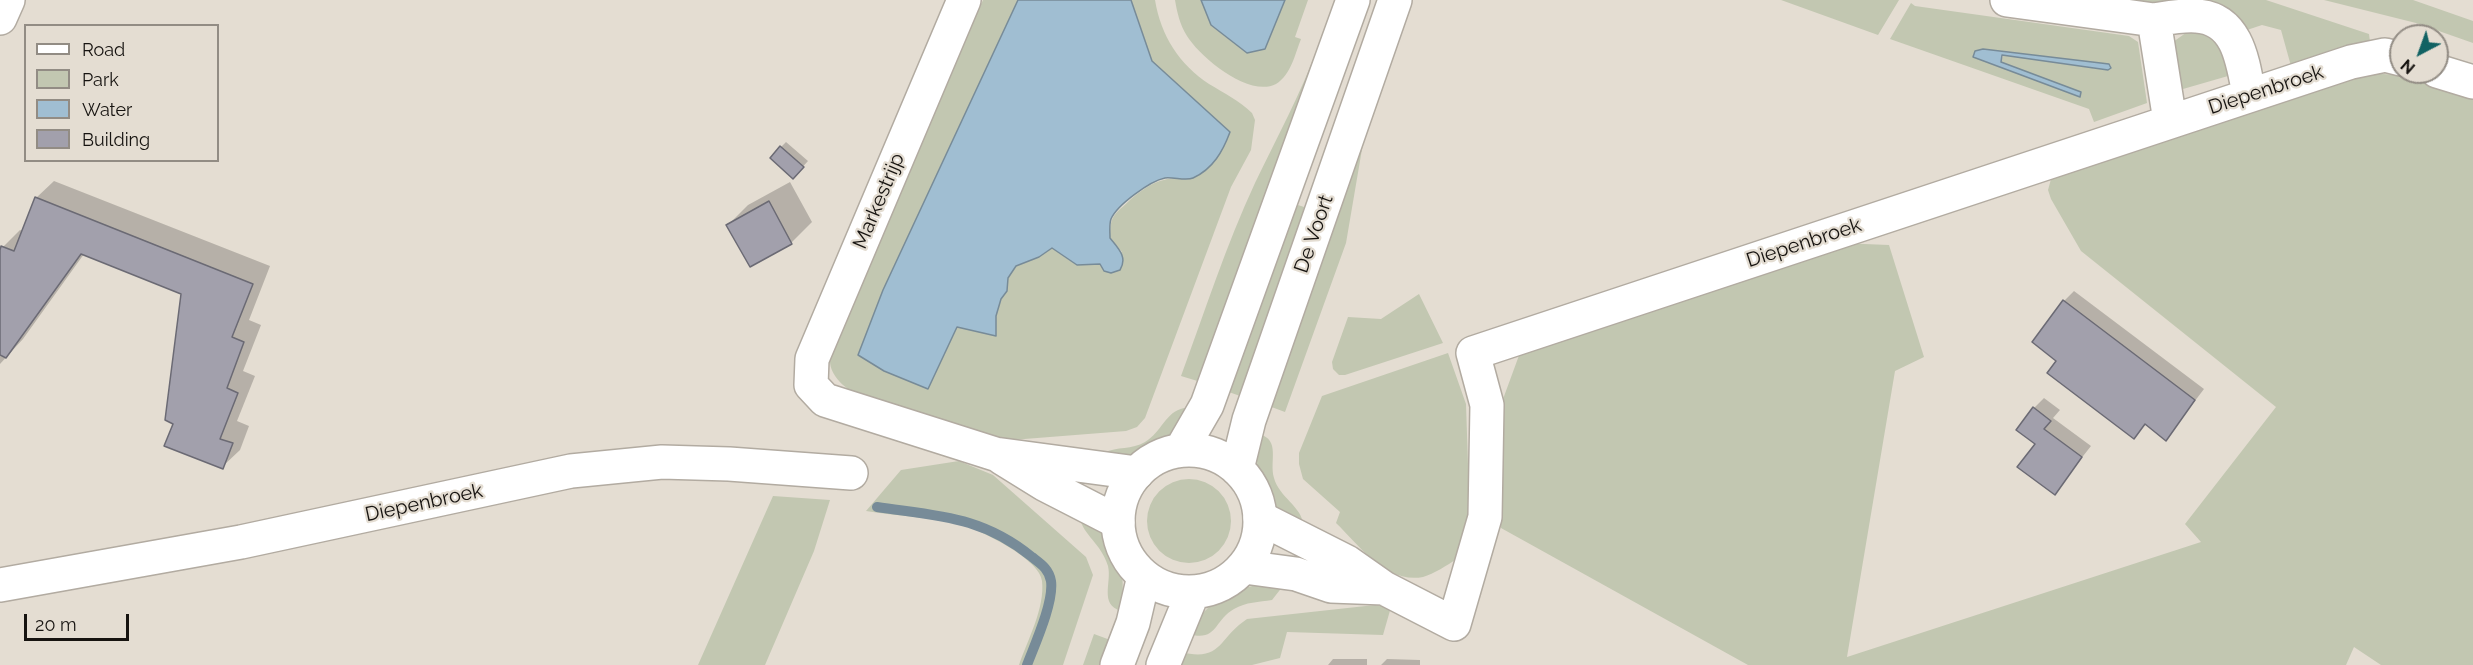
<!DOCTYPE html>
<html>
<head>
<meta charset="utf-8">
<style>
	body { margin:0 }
	#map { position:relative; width:2473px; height:665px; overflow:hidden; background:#e4ddd2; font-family:Raleway,sans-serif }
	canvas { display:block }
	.legend { position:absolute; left:24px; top:24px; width:195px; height:138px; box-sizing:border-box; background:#e4ddd2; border:2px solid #928c84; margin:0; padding:8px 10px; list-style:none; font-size:18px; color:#161310 }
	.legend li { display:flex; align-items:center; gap:12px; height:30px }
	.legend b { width:30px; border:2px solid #928c84 }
	.north { position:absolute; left:2389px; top:24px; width:60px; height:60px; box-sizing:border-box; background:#e4ddd2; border:2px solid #928c84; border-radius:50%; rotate:221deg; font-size:16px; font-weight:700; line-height:24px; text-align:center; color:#161310 }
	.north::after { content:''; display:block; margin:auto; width:21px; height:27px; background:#116263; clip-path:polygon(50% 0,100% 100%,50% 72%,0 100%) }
	.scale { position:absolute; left:24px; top:614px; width:105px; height:27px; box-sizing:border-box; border:3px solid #161310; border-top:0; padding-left:8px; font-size:18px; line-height:21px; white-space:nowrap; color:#161310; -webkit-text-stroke:4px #e4ddd2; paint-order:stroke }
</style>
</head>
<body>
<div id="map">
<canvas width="2473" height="665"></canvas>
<ul class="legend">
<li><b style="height:8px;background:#fff"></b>Road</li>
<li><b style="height:16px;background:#c2c7b1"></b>Park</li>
<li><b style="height:16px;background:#a0bed2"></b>Water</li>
<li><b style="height:16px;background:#a2a0ac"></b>Building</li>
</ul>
<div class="north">N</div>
<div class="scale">20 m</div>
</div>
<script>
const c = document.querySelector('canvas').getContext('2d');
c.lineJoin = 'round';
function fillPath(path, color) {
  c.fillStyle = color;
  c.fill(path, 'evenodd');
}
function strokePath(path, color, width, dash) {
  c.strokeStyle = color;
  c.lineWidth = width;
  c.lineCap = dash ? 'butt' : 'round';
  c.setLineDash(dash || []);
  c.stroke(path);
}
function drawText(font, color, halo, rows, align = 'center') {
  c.font = font + ' Raleway,sans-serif';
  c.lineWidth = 4.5;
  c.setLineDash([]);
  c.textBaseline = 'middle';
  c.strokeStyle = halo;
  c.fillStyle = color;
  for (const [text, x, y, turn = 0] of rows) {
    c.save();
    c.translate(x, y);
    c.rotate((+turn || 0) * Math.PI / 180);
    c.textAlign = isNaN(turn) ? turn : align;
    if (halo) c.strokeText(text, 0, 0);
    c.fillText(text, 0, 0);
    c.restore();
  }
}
fillPath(new Path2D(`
	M983 0H1018L883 290 858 355 884 371 928 389 957 327 996 336V316L1001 298 1007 291 1008 278 1016 266 1039 257 1052 248 1077 265 1100 264 1122 252 1110 238C1110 213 1115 215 1131 199 1153 181 1164 177 1192 178L1230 132 1152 61 1131 0H1155C1161 36 1179 64 1209 84 1224 93 1240 101 1252 113L1255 120 1251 150 1231 187 1145 418 1137 427 1126 431 999 441 848 389C831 376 827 364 831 344Z
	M1175 0H1201L1211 25 1247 53 1265 49 1285 0H1308L1295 37 1301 39C1295 54 1291 75 1276 84 1249 98 1200 57 1187 36 1180 25 1177 12 1175 0Z
	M1781 0H1899L1878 35Z
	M2126 0H2266L2369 34 2370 42 2291 66 2281 30 2262 25 2247 30 2227 9 2198 1 2170 8Z
	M2324 0H2413L2473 21V43L2416 23Z
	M1911 3 1915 6 2129 36 2138 42 2147 103 2094 122 2089 109 1890 39ZM1983 49 2109 64 2111 66 2107 70 2003 55 2001 62 2081 92 2080 97 1973 57V54Z
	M2190 30 2211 31 2232 65 2228 76 2183 89 2175 82 2173 42Z
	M1318 46 1321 47 1204 383 1181 376C1205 311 1226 245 1255 183 1277 137 1301 94 1318 46Z
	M2372 74C2409 73 2439 84 2473 97V665H2381L2354 647 2346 665H1748L1501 528 1499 410 1521 350 1839 243 1889 245 1924 357 1895 371 1847 657 2201 542 2185 524 2276 407 2081 251 2051 199 2048 190 2053 172 2345 77Z
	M1368 114 1346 243 1285 412 1266 405Z
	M1298 205 1304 207 1302 223 1246 398 1223 390 1288 220Z
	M1419 294 1443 343 1345 375H1339L1333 369 1332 362 1348 317 1381 319Z
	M1448 353 1466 404 1470 523 1457 559C1447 565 1434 574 1423 577 1386 584 1360 546 1336 523L1340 512 1303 479 1299 464V453L1322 396Z
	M1184 408 1193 411C1178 432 1163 452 1136 458 1127 460 1113 455 1104 453 1117 446 1132 450 1145 442 1162 432 1165 412 1184 408Z
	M1259 434C1281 440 1269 461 1274 478 1279 497 1302 507 1303 524 1294 519 1281 514 1274 508 1257 491 1254 455 1259 434Z
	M959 461 993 475 1086 557 1093 575 1063 665H1019C1028 639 1045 608 1042 581 1041 560 981 530 962 525 931 517 897 516 866 511L901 470Z
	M1147 521a42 42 0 1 1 84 0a42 42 0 1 1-84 0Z
	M773 496 830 500 814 551 765 665H698Z
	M1080 518C1086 522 1095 525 1101 530 1124 548 1125 585 1121 611 1099 604 1112 583 1108 566 1101 543 1083 535 1080 518Z
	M1257 585 1283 586 1272 600C1259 602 1246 602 1234 609 1213 621 1218 642 1188 634 1203 606 1226 591 1257 585Z
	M1375 605 1391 607 1383 635 1287 632 1280 658 1252 665H1175L1180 652C1223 662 1217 639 1247 619Z
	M1094 634 1113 641 1105 665H1083Z`), '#c2c7b1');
const water = new Path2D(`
	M1018 0H1131L1152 61 1230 132C1223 151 1213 169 1193 178 1186 181 1174 177 1165 178 1150 181 1117 205 1111 219 1109 225 1110 232 1110 238 1118 248 1128 257 1120 270L1111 273 1104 271 1100 264 1077 265 1052 248 1039 257 1016 266 1008 278 1007 291 1001 299 996 316V336L957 327 928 389 884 371 858 355 883 290Z
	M1201 0H1285L1265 49 1247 53 1211 25Z
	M1983 49 2109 64 2111 68 2108 70 2002 55 2001 62 2081 92 2080 97 1973 57 1975 51Z`);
fillPath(water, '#a0bed2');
strokePath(water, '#778b98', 1.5);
fillPath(new Path2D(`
	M786 142 808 161 798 172 781 147Z
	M54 181 270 266 249 320 261 325 243 371 255 376 237 421 249 426 240 450 222 467 175 423 183 293 84 254 23 339 0 364V254L3 247 20 230 23 231 36 198Z
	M790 182 812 222 791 243 728 225 748 205Z
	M2074 291 2204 389 2166 439 2146 424 2134 437 2059 361 2064 301Z
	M2044 398 2060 410 2053 418 2091 446 2054 493 2037 444 2034 408Z
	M1333 659H1367V665H1328Z
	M1387 659 1420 660V665H1381Z`), '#0003');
strokePath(new Path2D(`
	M877 507C938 516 982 516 1032 557 1041 564 1049 569 1051 581 1054 602 1035 644 1027 665`), '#778b98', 10);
const building = new Path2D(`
	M780 146 804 167 793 179 770 158Z
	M35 197 253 284 232 337 244 342 227 388 238 393 220 439 233 443 223 469 164 446 173 424 165 420 181 294 81 254 6 358 0 355V250L1 246 14 251Z
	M769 201 792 244 750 267 726 225Z
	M2063 300 2195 400 2166 441 2145 424 2134 439 2047 373 2056 361 2032 342Z
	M2033 407 2051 421 2044 429 2082 457 2055 495 2017 467 2035 444 2016 430Z`);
fillPath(building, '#a2a0ac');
strokePath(building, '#6b6a74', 1.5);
const street = new Path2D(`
	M964 0 812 359 811 385 825 400 995 454 1137 473
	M2007 0 2154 20
	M0 18 8 0
	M2437 71 2473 82
	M2170 121 2154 20C2167 18 2182 15 2196 16 2238 18 2243 62 2249 95
	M1002 458 1044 484 1118 522
	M1260 518 1347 562 1384 588 1454 624 1485 517 1487 405 1473 353 2351 62 2385 55 2401 59
	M1244 567 1296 574 1331 586 1384 588
	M0 585 241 542 571 471 662 462 729 464 851 473`);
const secondary = new Path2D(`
	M1181 450 1207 405 1353 0
	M1118 521a71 71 0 1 1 142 0a71 71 0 1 1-142 0Z
	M1237 469 1249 420 1395 0
	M1117 665 1133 623 1144 576
	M1163 665 1193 592`);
strokePath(street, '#b2aba1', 36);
strokePath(secondary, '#b2aba1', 36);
strokePath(street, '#fff', 33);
strokePath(secondary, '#fff', 33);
drawText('20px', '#161310', '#e4ddd2', [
	["Diepenbroek",2266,90,-18],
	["Markestrijp",879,201,-67],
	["De Voort",1314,234,-71],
	["Diepenbroek",1804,243,-18],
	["Diepenbroek",424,503,-12]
]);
</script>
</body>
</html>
